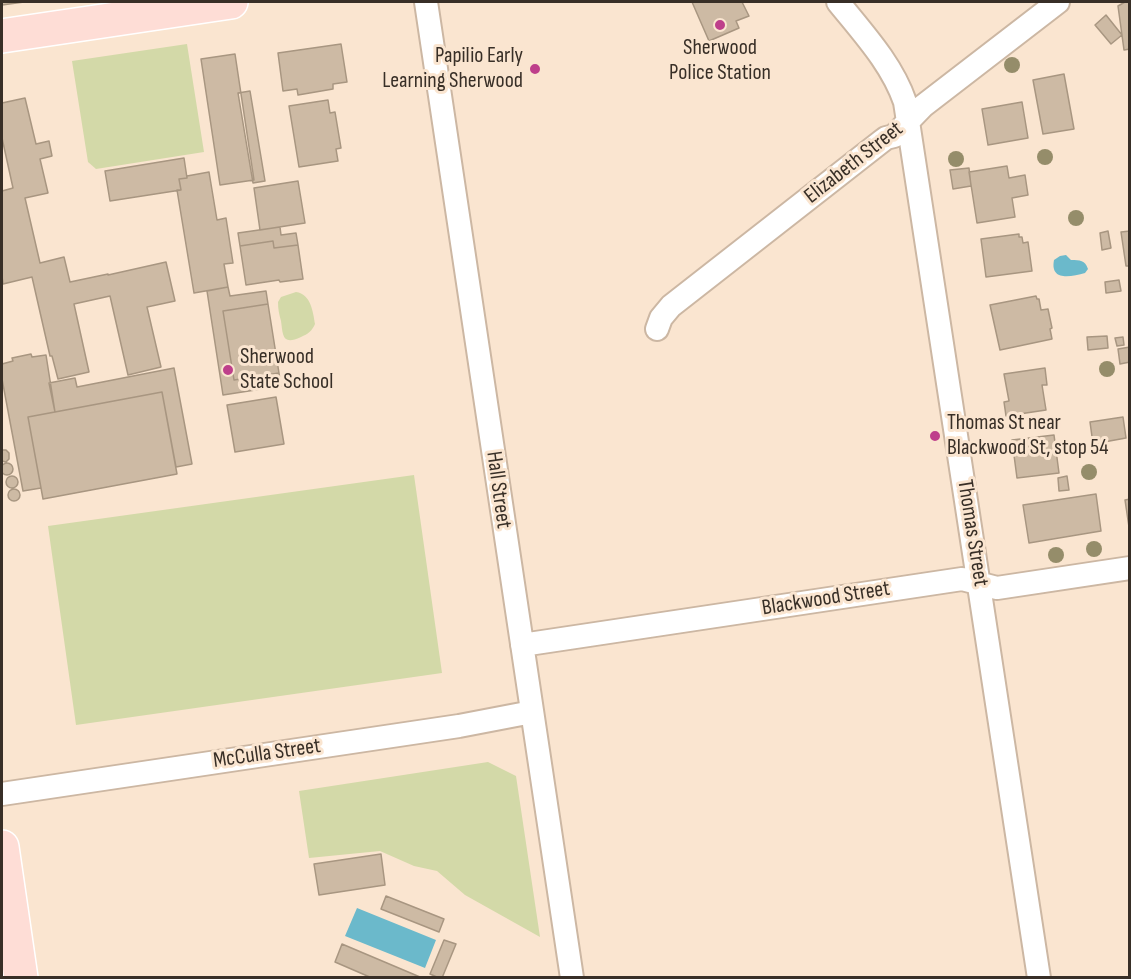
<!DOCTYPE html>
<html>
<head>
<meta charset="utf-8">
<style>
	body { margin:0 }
	#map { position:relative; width:1131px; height:979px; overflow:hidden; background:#fae5d0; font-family:"Sofia Sans Condensed",sans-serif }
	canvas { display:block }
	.frame { position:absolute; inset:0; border:3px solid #382f27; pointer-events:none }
</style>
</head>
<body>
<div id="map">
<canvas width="1131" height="979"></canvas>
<div class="frame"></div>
</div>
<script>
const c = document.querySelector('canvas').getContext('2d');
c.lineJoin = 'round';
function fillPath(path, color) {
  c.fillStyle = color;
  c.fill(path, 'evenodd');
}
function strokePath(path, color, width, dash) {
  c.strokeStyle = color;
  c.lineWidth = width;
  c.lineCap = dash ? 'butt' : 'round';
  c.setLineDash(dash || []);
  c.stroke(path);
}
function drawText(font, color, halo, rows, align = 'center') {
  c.font = font + ' "Sofia Sans Condensed",sans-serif';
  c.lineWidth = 6;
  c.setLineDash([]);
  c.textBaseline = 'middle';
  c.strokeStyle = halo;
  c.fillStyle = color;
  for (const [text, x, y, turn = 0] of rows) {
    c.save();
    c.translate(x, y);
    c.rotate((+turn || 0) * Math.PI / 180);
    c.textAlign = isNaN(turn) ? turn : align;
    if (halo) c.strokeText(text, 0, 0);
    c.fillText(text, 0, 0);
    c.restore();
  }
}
fillPath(new Path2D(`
	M187 44 204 152 96 169 88 162 72 61Z
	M296 292C311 294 313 312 315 324 312 331 308 334 301 337 282 346 283 335 281 321 279 314 278 309 278 302L281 297Z
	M414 475 442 673 76 725 48 526Z
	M488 762 516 776 540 937 465 895 437 871 414 866 380 851 309 858 299 791Z`), '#d3d9a8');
fillPath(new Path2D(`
	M1066 255 1071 260C1080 260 1085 260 1088 269L1085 273C1070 277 1050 281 1054 260L1060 256Z
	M357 908 436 940 425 968 345 936Z`), '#6bb9cb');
const building = new Path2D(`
	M2 2H24L2 5Z
	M692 2H742L749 16 736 21 739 28 709 41Z
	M1125 2H1130V49L1124 50 1118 6Z
	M1106 15 1122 35 1111 44 1095 25Z
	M341 44 347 82 333 84V89L298 95 297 89 283 91 278 53Z
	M235 54 254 180 220 185 201 59Z
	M1064 74 1074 129 1043 134 1033 80Z
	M250 91 265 181 253 183 238 93Z
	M25 98 36 144 49 141 52 156 40 159 48 193 25 198 40 263 64 257 70 282 108 274V275L166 262 175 301 147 307 161 367 128 375 110 296 74 304 89 372 58 379 52 356H50L32 277 3 284 2 276V191L13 188 2 138V103Z
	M328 100 330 113 335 112 341 148 336 149 338 161 299 167 289 106Z
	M1022 102 1028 138 988 145 982 109Z
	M184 158 187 178 179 179 181 190 110 201 105 171Z
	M1007 166 1009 178 1025 175 1028 195 1012 198 1015 217 977 223 969 172Z
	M969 168 971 186 953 189 950 170Z
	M209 172 217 220 226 218 233 263 224 264 228 287 194 293 177 190H181L179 179 187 178V176Z
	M298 181 305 223 260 230 254 188Z
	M280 227 281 235 296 233 298 245 274 248 273 241 240 246 238 233Z
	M1108 231 1111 248 1102 250 1100 233Z
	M1130 231V266H1126L1121 232Z
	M1019 234V237H1022L1023 243 1028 242 1032 271 986 277 981 239Z
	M273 241 274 248 298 245 303 279 280 282 279 280 246 285 240 246Z
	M1119 280 1121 291 1106 293 1105 282Z
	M228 287 230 296 266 291 268 304 223 311 234 380 279 373 281 386 223 395 207 291Z
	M1036 296 1037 299H1039L1041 310 1048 309 1052 328 1050 329 1052 339 1000 350 990 305Z
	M268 304 279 373 234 380 223 311Z
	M1107 336 1108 348 1088 350 1087 337Z
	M1123 337 1124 345 1117 346 1115 338Z
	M1130 347V362L1120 364 1118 349Z
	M31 354 32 357 46 355 55 412 28 417 41 488 23 491 2 379V364L13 361 12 358Z
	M174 368 192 464 176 467 162 392 55 412 49 383 75 378 77 387Z
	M1045 368 1047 385H1042L1046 410 1006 416 1004 402 1009 401 1004 374Z
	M162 392 177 474 43 499 28 417Z
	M276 397 284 444 235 452 227 405Z
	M1123 417 1126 438 1093 444 1090 422Z
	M1054 435 1059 473 1017 478 1012 440Z
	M2 450H6L9 453V459L6 462 2 461Z
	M1 469a6 6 0 1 1 12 0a6 6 0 1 1-12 0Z
	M6 482a6 6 0 1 1 12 0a6 6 0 1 1-12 0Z
	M1067 476 1069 490 1059 491 1058 478Z
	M8 495a6 6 0 1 1 12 0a6 6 0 1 1-12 0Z
	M1096 494 1101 531 1029 543 1023 505Z
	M1130 499V526L1129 527 1125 500Z
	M381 854 385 885 319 895 314 864Z
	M386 896 444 919 439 932 381 909Z
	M444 940 456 944 442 978H439L430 974Z
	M342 944 420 977 419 978H372L335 962Z`);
fillPath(building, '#cdbaa4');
strokePath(building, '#a89681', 1.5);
const minor = new Path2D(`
	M426 2 572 978
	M838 2C863 33 892 64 905 102L1039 978
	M657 329 661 318 671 306 882 141 886 138 894 136 923 106 1058 2
	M522 645 962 579 997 588 1130 568
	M2 794 459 726 532 712`);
const primary = new Path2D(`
	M2 36 231 2
	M2 847 21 978`);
strokePath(minor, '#ccb7a3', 26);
strokePath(primary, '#fff', 36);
strokePath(minor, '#fff', 22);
strokePath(primary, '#feddd6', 33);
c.fillStyle = '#958d6a';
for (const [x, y] of [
	[1012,65],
	[1045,157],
	[956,159],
	[1076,218],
	[1107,369],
	[1089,472],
	[1094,549],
	[1056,555]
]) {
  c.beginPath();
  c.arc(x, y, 8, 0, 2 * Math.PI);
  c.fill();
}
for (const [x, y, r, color] of [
	[720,25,6,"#be3f8b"],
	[535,69,6,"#be3f8b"],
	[228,370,6,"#be3f8b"],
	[935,436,6,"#be3f8b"]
]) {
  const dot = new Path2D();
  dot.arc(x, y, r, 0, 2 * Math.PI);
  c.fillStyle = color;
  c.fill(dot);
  strokePath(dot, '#fae5d0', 2);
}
drawText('22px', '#382f27', '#fae5d0', [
	["Sherwood",720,48,"center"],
	["Police Station",720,73,"center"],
	["Papilio Early",523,56,"right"],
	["Learning Sherwood",523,81,"right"],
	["Sherwood",240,357],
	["State School",240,382],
	["Thomas St near",947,423],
	["Blackwood St, stop 54",947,448]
], 'left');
drawText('22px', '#382f27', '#fae5d0', [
	["Elizabeth Street",854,163,-38],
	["Hall Street",498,490,82],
	["Thomas Street",972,533,81],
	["Blackwood Street",826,599,-9],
	["McCulla Street",267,754,-8]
]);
</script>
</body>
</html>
